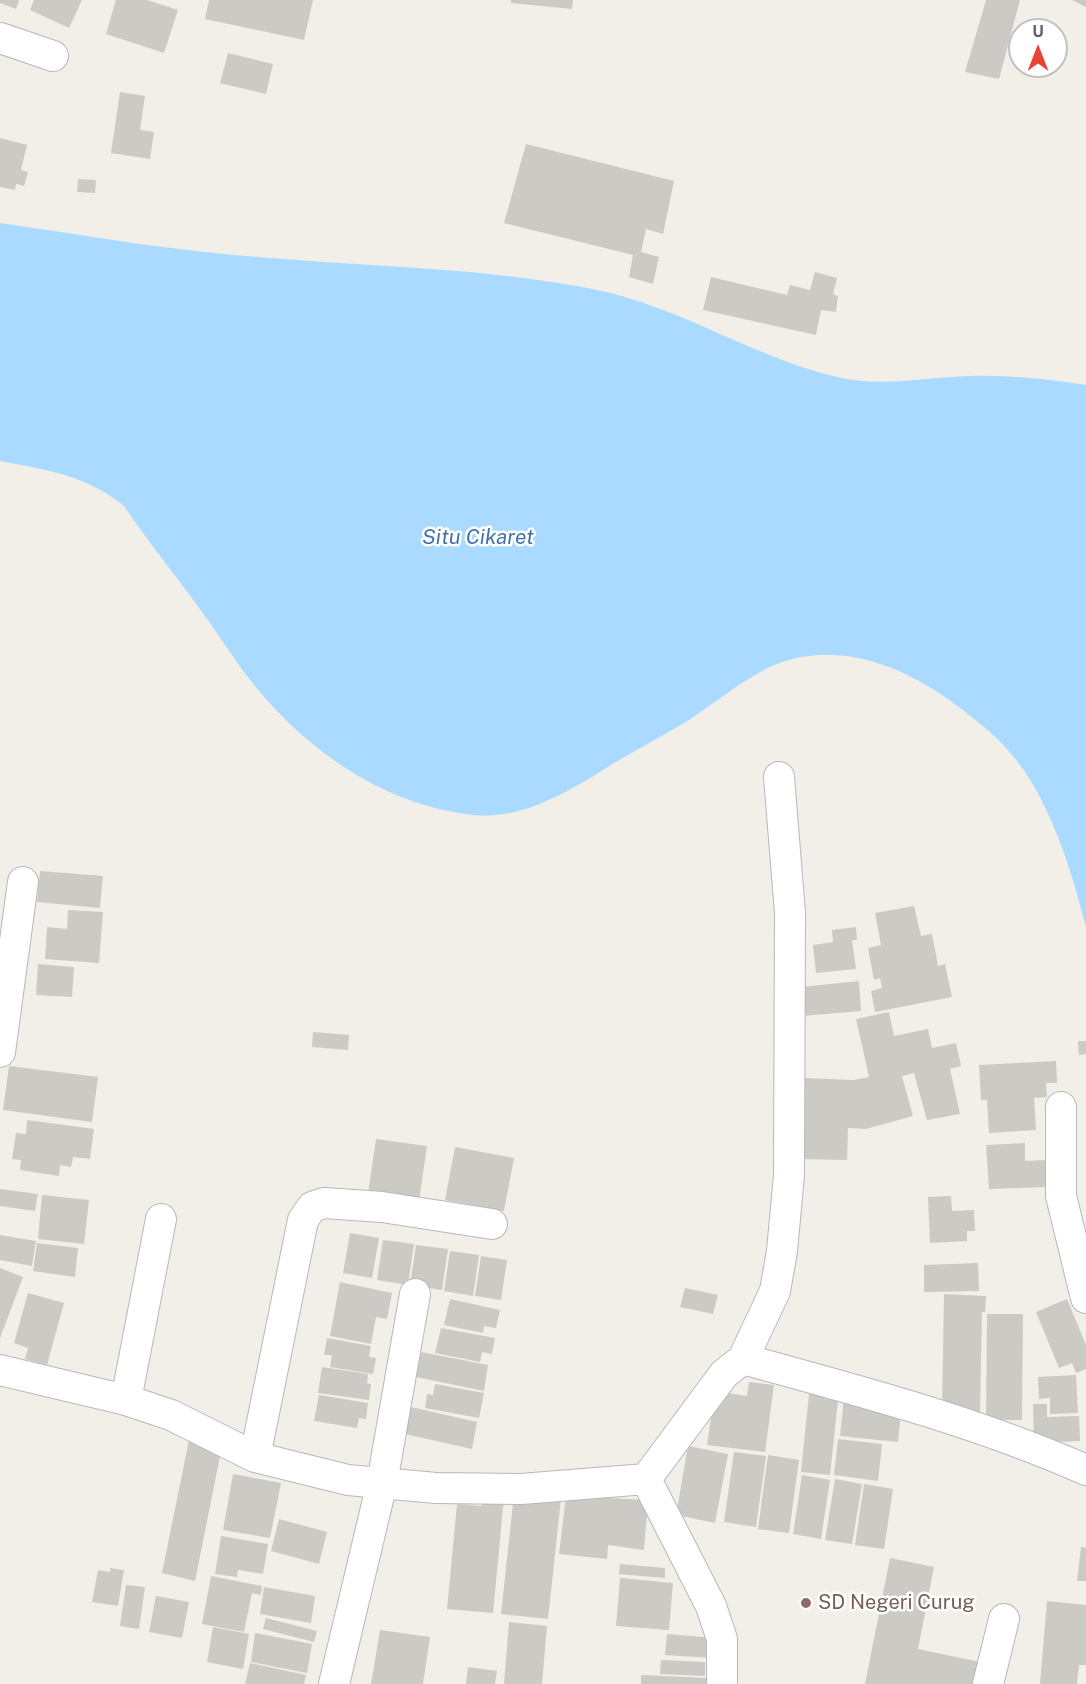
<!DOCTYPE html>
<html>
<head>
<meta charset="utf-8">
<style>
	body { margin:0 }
	#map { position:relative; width:1086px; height:1684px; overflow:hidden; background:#f1efe8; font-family:"Public Sans",sans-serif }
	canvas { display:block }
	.north { position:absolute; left:1008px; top:18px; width:60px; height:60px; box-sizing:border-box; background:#fff; border:2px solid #bfc1c3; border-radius:50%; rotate:0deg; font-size:16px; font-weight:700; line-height:24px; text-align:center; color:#5f6368 }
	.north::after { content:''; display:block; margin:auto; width:21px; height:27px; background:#ea4335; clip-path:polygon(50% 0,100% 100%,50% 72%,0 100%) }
</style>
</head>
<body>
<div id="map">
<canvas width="1086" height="1684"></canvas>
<div class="north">U</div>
</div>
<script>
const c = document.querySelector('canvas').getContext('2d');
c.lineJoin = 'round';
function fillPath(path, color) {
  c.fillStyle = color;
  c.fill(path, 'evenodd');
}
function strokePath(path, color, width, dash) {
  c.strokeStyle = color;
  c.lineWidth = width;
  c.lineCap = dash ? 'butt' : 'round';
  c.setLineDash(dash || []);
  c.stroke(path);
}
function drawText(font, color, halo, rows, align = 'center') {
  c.font = font + ' "Public Sans",sans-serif';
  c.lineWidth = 5;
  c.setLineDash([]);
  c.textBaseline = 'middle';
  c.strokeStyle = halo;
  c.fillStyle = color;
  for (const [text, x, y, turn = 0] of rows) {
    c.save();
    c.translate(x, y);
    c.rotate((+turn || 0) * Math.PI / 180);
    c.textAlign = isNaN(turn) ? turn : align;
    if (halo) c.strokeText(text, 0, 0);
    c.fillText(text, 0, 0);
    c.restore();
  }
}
fillPath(new Path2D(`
	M0 223C90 236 180 252 270 258 379 267 490 268 597 290 682 307 757 360 842 378 885 387 927 377 970 376 1009 375 1048 379 1086 385V927C1072 872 1050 800 1013 756 994 733 970 715 945 697 893 661 825 638 764 670 738 684 714 703 689 720 660 738 629 753 600 772 564 794 519 820 474 815 379 805 297 744 241 668 226 647 212 625 197 605 173 572 147 540 124 506 87 475 46 470 0 461Z`), '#aadaff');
fillPath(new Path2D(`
	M0 0H19L16 9 0 3Z
	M34 0H82L69 28 30 10Z
	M116 0H147L178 10 164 53 106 34Z
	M209 0H313L304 40 205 19Z
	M511 0H573L572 9 511 3Z
	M986 0H1020L999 79 965 72Z
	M1072 0H1086V7Z
	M228 53 273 64 266 94 220 83Z
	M120 92 145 96 140 130 154 132 150 159 111 153Z
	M0 138 27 145 21 170 28 172 24 186 16 184 15 190 0 187Z
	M526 144 674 181 663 234 646 229 641 252 659 257 653 284 629 277 633 255 504 223Z
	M78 179 96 180 95 193 77 192Z
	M815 272 837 278 833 294 838 296 836 312 821 310 816 335 703 310 711 277 787 295 790 285 810 290Z
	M40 871 103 876 100 908 37 902Z
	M914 906 921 936 932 934 938 966 945 964 952 997 875 1012 871 991 882 988 880 978 874 980 868 948 881 945 875 913Z
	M68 910 103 912 99 963 45 959 47 927 67 929Z
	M856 927 857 940H852L856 969 816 973 813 945 833 942 832 930Z
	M38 964 74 967 72 997 36 995Z
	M859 981 861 1011 803 1016 801 987Z
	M889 1012 894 1036 928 1029 932 1048 956 1043 961 1066 950 1069 960 1114 927 1120 914 1073 902 1076 913 1116 866 1129 848 1128 847 1160 801 1159 803 1078 854 1080 869 1077 856 1019Z
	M313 1032 349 1035 348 1050 312 1047Z
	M1078 1041H1086V1054L1079 1055Z
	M1056 1061 1057 1083H1046L1047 1097 1034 1098 1036 1130 989 1133 987 1100H981L979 1065Z
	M9 1066 98 1077 92 1122 3 1110Z
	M27 1120 94 1129 90 1159 73 1157 71 1167 60 1165 59 1176 20 1170 21 1160 12 1159 16 1133 26 1134Z
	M376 1139 427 1146 419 1201 368 1194Z
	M1025 1143V1161L1046 1160 1047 1187 989 1189 986 1145Z
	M455 1147 514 1158 504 1211 445 1200Z
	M0 1189 38 1194 35 1211 0 1206Z
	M42 1195 89 1200 84 1244 38 1239Z
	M951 1196 952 1211 974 1210 975 1231H967V1241L930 1243 928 1197Z
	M350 1233 379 1238 372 1278 343 1273Z
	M0 1235 36 1241 32 1266 0 1260Z
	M383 1240 414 1244 408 1285 377 1280Z
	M37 1243 78 1248 75 1277 33 1271Z
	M416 1245 448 1249 442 1290 410 1285Z
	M450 1251 479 1255 473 1296 444 1291Z
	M481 1256 507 1260 501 1300 475 1296Z
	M978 1263 979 1291 924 1292V1265Z
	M0 1268 23 1277 0 1338Z
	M340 1282 392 1293 387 1319 376 1317 371 1344 330 1336Z
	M685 1288 718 1295 713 1314 680 1307Z
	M28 1293 64 1303 47 1365 25 1359 28 1348 14 1343Z
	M944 1294 986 1296 985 1312H982L980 1413 947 1412 942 1408Z
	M450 1299 500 1310 496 1328 484 1326 483 1333 444 1325Z
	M1067 1299 1086 1345V1369L1076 1373 1072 1363 1059 1368 1036 1312Z
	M987 1314H1023L1022 1420H986Z
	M441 1328 495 1338 492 1354 482 1352 480 1362 435 1353Z
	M327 1338 371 1346 369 1357 376 1358 373 1374 330 1367 332 1355H324Z
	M421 1352 488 1365 484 1391 416 1377Z
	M322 1367 368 1374 367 1383 371 1384 369 1400 318 1393Z
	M1076 1375 1078 1413 1050 1414V1398L1039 1399 1038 1377Z
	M749 1382 774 1385 765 1452 707 1445 715 1391 747 1396Z
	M435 1384 484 1393 479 1418 425 1408 427 1394 433 1395Z
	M810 1384 826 1385 825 1399 838 1400 830 1475 801 1472Z
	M319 1395 368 1403 366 1419 359 1418 357 1428 314 1421Z
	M844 1397 901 1411 898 1442 840 1436Z
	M1033 1404H1047V1417L1079 1416 1080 1441 1034 1443Z
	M411 1407 477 1422 472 1449 405 1434Z
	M838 1439 882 1444 878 1481 834 1475Z
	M189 1440 222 1446 195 1581 162 1573Z
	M688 1446 728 1454 715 1523 676 1515Z
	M734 1452 766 1456 756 1527 724 1522Z
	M768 1455 799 1460 789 1533 758 1529Z
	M233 1474 281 1483 270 1538 223 1530Z
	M802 1475 830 1480 821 1539 793 1534Z
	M835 1479 862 1484 852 1544 825 1540Z
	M864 1484 893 1489 884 1549 855 1545Z
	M514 1494 561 1499 548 1619 501 1614Z
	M483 1496 504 1498 493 1613 447 1609 457 1504 482 1506Z
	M566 1496 648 1500 644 1550 608 1545 607 1559 559 1554Z
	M279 1519 327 1532 319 1564 271 1551Z
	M221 1536 268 1544 263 1574 238 1570 237 1577 215 1574Z
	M1081 1547 1086 1548V1581H1077Z
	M890 1558 934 1567 918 1649 980 1662 976 1684H865Z
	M620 1564 665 1568V1578L619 1574Z
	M110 1568 124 1570 118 1606 92 1602 98 1570 110 1572Z
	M211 1576 262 1586 261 1595 252 1593 244 1632 202 1624Z
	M620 1578 673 1583 669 1630 616 1626Z
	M126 1585 145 1587 139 1629 120 1626Z
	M264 1587 315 1596 311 1623 260 1614Z
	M156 1596 189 1602 182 1638 149 1632Z
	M1047 1601 1086 1605V1665H1079L1077 1684H1040Z
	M266 1618 317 1631 314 1642 263 1629Z
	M509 1622 547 1626 542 1684H504Z
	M213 1627 249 1634 243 1669 207 1662Z
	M380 1630 430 1637 423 1684H371Z
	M255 1633 312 1644 307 1673 251 1662Z
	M667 1634 714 1638 712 1658 665 1655Z
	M661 1660 705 1662V1676L660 1674Z
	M250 1663 306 1675 304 1684H245Z
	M468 1667 497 1671 495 1684H466Z
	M641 1675 707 1678V1684H641Z`), '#cccac5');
const minor = new Path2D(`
	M0 38 53 56
	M0 1052 23 882
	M1061 1107V1196L1086 1298
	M743 1359C860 1391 975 1421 1086 1470
	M0 1370 126 1400 171 1415 255 1457 348 1480 436 1488 521 1489 646 1479 724 1374 743 1359 775 1291 782 1251 789 1175 790 913 779 777
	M126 1400 161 1219
	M255 1457 303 1220 312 1207 324 1203 382 1207 492 1224
	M646 1479 711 1606 722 1639V1684
	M334 1684 382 1483 415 1294
	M988 1684 1004 1619`);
strokePath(minor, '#b5b8bc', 32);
strokePath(minor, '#fff', 30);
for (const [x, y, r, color] of [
	[806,1603,6,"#8d6e63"]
]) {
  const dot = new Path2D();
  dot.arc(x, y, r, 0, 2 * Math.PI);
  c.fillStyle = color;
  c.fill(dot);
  strokePath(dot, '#fff', 2);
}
drawText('20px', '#785e54', '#fff', [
	["SD Negeri Curug",818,1603]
], 'left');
drawText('italic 21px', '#4174aa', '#fff', [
	["Situ Cikaret",478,538]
]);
</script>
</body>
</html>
